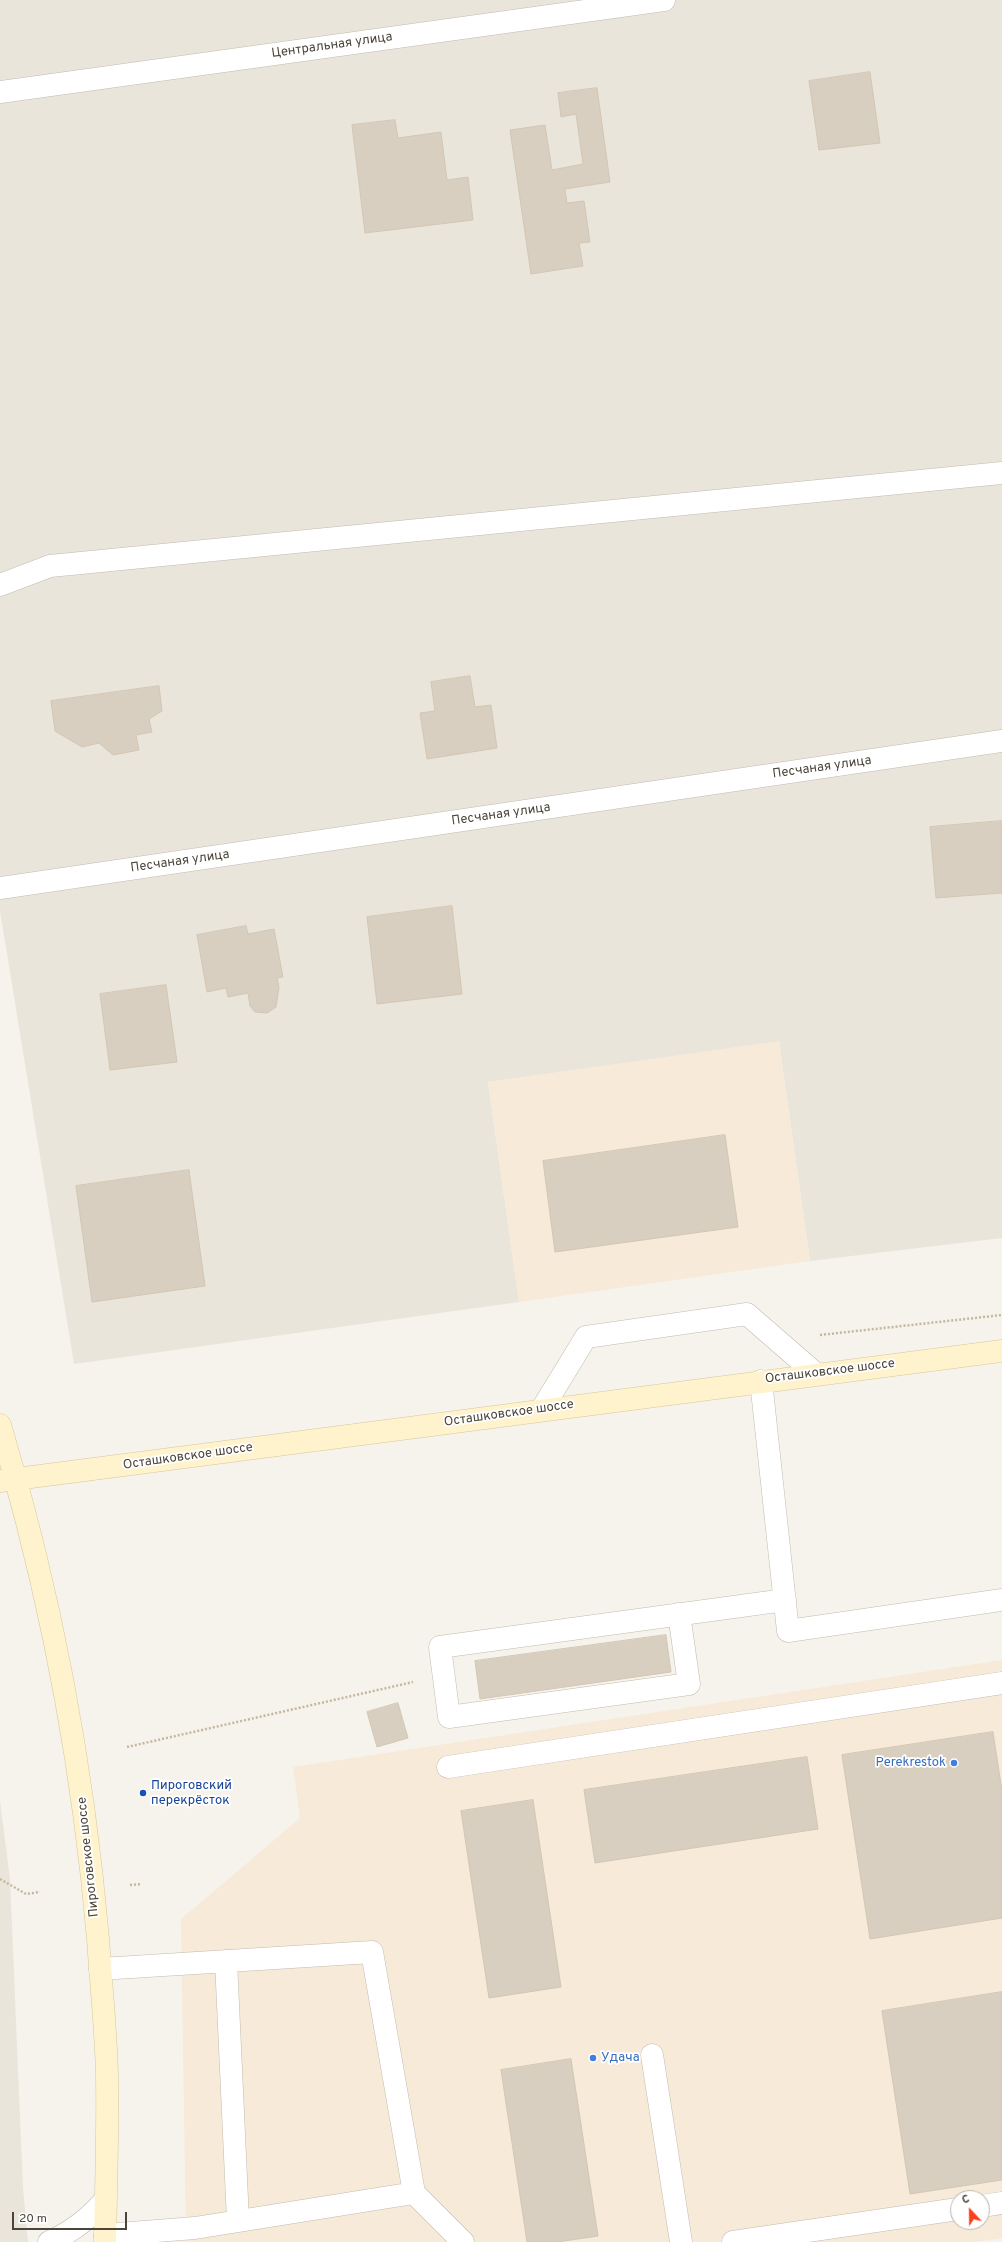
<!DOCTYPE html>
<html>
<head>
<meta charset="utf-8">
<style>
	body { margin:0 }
	#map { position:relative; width:1002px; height:2242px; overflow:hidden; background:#f6f3ec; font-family:Overpass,sans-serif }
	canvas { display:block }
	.north { position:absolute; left:950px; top:2190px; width:40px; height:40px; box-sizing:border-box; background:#fff; border:1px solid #b7b4b0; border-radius:50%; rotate:338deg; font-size:11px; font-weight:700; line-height:16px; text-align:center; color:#4b4439 }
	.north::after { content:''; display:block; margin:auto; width:14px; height:18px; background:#fc3f1d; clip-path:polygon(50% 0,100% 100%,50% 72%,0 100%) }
	.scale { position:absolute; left:12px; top:2212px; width:115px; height:18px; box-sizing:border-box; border:2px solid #4b4439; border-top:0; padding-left:5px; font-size:12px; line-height:14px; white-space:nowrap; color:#4b4439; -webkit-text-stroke:3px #fff; paint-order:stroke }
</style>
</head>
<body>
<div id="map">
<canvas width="1002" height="2242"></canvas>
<div class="north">С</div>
<div class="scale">20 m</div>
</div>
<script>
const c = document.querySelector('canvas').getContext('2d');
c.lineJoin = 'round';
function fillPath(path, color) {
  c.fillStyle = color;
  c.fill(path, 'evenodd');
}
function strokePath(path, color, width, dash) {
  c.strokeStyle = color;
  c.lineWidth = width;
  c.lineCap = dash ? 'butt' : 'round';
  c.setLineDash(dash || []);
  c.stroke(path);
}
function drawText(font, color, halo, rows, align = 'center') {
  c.font = font + ' Overpass,sans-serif';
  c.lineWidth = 3.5;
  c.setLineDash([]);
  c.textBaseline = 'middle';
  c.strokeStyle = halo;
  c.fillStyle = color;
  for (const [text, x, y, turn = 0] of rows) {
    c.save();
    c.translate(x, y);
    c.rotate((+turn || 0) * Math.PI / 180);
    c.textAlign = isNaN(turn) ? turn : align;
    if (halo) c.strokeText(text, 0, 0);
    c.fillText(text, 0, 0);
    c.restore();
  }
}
fillPath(new Path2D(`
	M0 0H1002V1238L810 1261 779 1042 488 1082 519 1302 74 1364 0 911Z
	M0 1801 10 1879 23 2188 28 2242H0Z`), '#eae5da');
fillPath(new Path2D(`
	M779 1041 810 1261 519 1302 488 1082Z
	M1002 1660V2238L975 2242H186L181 1919 300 1818 293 1767ZM958 2198H982V2222H958Z`), '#f7ead8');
const building = new Path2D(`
	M870 72 880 143 819 150 809 81Z
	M597 88 610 182 565 189 567 203 584 201 590 242 579 243 583 266 531 274 510 130 545 125 552 170 583 164 576 114 561 117 558 93Z
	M395 120 398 138 441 132 447 180 468 177 473 220 365 233 352 125Z
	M470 676 475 707 491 705 497 748 427 759 420 713 435 711 431 682Z
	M159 686 162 711 149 719 152 732 136 735 139 750 113 755 99 743 82 747 55 731 51 701Z
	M1002 821V893L936 898 930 827Z
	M452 906 462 994 377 1004 367 917Z
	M246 926 248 934 274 929 283 977 277 978 279 987 276 1007 267 1013 255 1012 250 1006 248 993 228 997 226 988 207 992 197 935Z
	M166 985 177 1062 110 1070 100 994Z
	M725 1135 738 1227 555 1252 543 1161Z
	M189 1170 205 1286 92 1302 76 1186Z
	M666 1635 671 1672 480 1699 475 1661Z
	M398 1703 408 1738 377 1747 367 1712Z
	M993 1732 1002 1791V1918L870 1939 842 1755Z
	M807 1757 818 1829 595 1863 584 1790Z
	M533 1800 561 1987 489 1998 461 1811Z
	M1002 1992V2180L910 2194 882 2011Z
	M571 2059 598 2236 557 2242H527L501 2070Z`);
fillPath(building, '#d8cfc1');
strokePath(building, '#d3c7b4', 1);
const lane = new Path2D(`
	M761 1381 788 1631 1002 1600
	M542 1409 586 1337 747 1314 816 1374
	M679 1614 689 1684 449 1717 440 1647 785 1600
	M448 1767 1002 1683
	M226 1961 238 2221
	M100 1969 372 1952 414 2193 463 2242
	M652 2055 681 2242
	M982 2206 1002 2203
	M105 2235 195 2228 414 2193
	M733 2242 958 2209`);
const street = new Path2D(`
	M0 92 664 0
	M0 585 50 566 1002 473
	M0 888 1002 741
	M49 2242C72 2232 89 2219 105 2200`);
const secondary = new Path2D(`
	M0 1425C50 1592 83 1765 98 1939 101 1984 106 2030 107 2076 108 2131 106 2187 105 2242
	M0 1481 1002 1351`);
strokePath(lane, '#c2bbae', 23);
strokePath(street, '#c2bbae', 23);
strokePath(secondary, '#d6c79b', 23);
strokePath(new Path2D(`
	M820 1335 1002 1315
	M127 1747 413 1682
	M0 1879 26 1894 40 1892
	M130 1885 142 1884`), '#c4b79f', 2.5, [2, 2]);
strokePath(lane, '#fff', 22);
strokePath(street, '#fff', 22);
strokePath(secondary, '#fff3cd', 22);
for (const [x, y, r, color] of [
	[954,1763,4,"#3f7fe0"],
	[143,1793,4,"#1a4fb4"],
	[593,2058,4,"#3f7fe0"]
]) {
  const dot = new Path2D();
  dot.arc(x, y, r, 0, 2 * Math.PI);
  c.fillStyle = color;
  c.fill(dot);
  strokePath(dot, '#fff', 1.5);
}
drawText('13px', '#4b4439', '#fff', [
	["Центральная улица",332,46,-8],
	["Песчаная улица",822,768,-8],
	["Песчаная улица",501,815,-8],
	["Песчаная улица",180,862,-8],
	["Осташковское шоссе",830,1372,-7],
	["Осташковское шоссе",509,1414,-8],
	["Осташковское шоссе",188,1457,-8],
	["Пироговское шоссе",89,1857,-96]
]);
drawText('13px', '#366cbe', '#fff', [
	["Perekrestok",946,1763],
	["Удача",601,2058,"left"]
], 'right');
drawText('13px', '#164399', '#fff', [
	["Пироговский",151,1786],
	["перекрёсток",151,1801]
], 'left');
</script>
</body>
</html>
